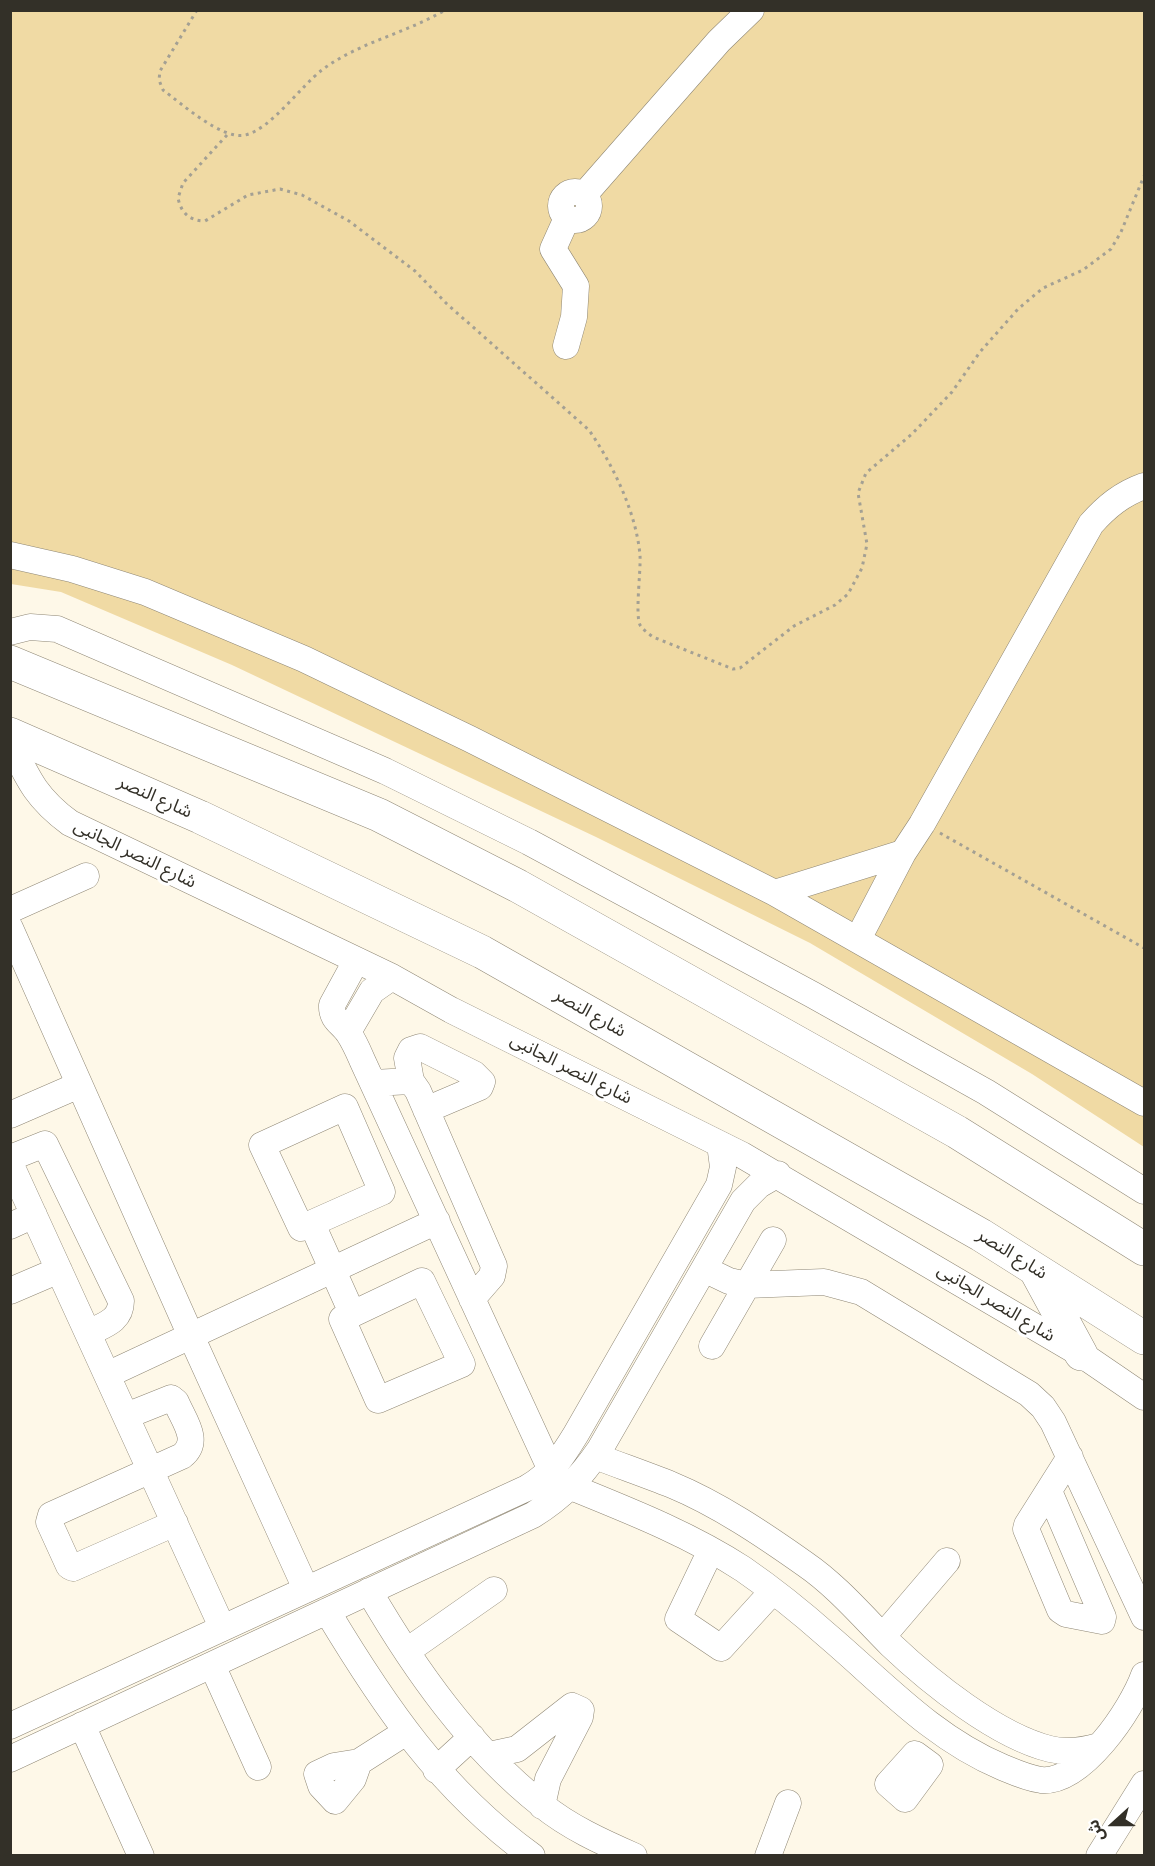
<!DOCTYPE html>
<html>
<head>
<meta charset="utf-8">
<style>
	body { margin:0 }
	#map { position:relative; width:1155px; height:1866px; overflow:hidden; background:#fef8e8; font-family:Montserrat,"Noto Sans Arabic",sans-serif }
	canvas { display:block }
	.frame { position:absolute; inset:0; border:12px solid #333028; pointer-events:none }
	.north { position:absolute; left:1083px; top:1794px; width:60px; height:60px; -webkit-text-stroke:4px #fff; paint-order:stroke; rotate:249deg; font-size:16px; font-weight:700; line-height:24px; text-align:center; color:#333028 }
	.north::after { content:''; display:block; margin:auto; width:21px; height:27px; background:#333028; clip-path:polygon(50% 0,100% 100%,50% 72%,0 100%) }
</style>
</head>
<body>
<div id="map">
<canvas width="1155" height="1866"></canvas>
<div class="frame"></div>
<div class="north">ش</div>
</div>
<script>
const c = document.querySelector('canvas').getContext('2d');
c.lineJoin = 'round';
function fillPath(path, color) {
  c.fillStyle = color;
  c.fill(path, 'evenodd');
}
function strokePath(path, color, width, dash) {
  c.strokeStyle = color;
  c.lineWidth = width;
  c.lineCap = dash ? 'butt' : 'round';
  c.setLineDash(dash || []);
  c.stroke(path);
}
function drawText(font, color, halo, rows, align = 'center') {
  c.font = font + ' Montserrat,"Noto Sans Arabic",sans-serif';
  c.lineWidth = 6;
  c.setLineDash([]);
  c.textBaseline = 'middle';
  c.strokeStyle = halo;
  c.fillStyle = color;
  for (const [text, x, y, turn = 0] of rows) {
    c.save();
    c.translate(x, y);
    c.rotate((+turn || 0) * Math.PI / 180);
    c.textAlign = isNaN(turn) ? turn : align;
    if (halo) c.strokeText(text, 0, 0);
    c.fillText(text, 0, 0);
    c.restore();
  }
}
fillPath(new Path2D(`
	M10 11H1144V1147L1032 1074 810 943 596 837 232 665 61 592 11 584Z`), '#f0daa4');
const minor = new Path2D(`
	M561 206a14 14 0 1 1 28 0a14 14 0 1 1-28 0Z
	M584 195 719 41 751 10
	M566 346 574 317 576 286 553 249 567 218
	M10 555 72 569 145 592 304 659 470 739 775 893 1144 1103
	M10 632 30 627 57 629 385 771 529 842 813 995 986 1092 1144 1191
	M10 742C28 779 36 798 70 823L392 977 451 1010 742 1155 1081 1354 1144 1397
	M775 893 903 853
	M10 910 86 876
	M10 928 191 1336 306 1589
	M858 939 903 853 922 824 1091 524C1107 506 1122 494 1144 486
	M356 961 332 1005C331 1020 342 1023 349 1034 355 1043 359 1053 363 1062L551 1470
	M348 1032 372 991 392 977
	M411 1081 407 1058 411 1050 420 1047 474 1074 482 1082 480 1087 426 1110
	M373 1083 411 1081 418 1091 494 1266 492 1276 472 1299
	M345 1107 382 1192 301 1228 262 1145Z
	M10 1115 79 1085
	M10 1158 45 1144 121 1301C121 1321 104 1325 88 1333
	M10 1163 222 1627
	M312 1224 352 1313
	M10 1226 34 1215
	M704 1269 729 1281 747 1285 824 1282 861 1292 1029 1394 1043 1407 1053 1422 1144 1617
	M422 1281 462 1364 378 1400 342 1319Z
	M10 1291 59 1270
	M712 1346 773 1240
	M107 1375 437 1221
	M126 1416 171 1398 176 1402C184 1421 201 1441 182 1456L51 1515 49 1522 69 1566 73 1568 175 1523
	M595 1456C621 1466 647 1475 672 1485 718 1504 764 1535 805 1564 837 1586 863 1617 891 1645 930 1682 997 1736 1050 1749 1066 1753 1082 1751 1099 1746
	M571 1487C630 1511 689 1534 743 1569 772 1589 802 1613 829 1637 884 1684 933 1738 1002 1767 1014 1772 1027 1778 1041 1780 1082 1784 1132 1709 1144 1675
	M1049 1491 1103 1617 1102 1621 1066 1614 1060 1610 1026 1529 1027 1525 1070 1457
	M711 1550 678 1619 721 1648 772 1592
	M369 1591C415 1670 470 1748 542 1805 569 1827 602 1842 634 1856
	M327 1611C384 1706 441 1790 532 1856
	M883 1636 947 1561
	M407 1651 494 1590
	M212 1665 258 1767
	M82 1725 141 1856
	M10 1726 527 1488C551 1474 562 1457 576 1434L719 1185 723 1167 720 1144
	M915 1754 930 1765 905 1799 888 1784Z
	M489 1755 517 1749 572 1706 581 1710 580 1717 548 1779 542 1806
	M10 1759 533 1515C562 1497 581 1477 600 1449L743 1201 759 1185 778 1174
	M359 1762 353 1779 335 1801 321 1786 317 1774 334 1766 359 1762 406 1732
	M436 1770 472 1737
	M768 1856 788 1803
	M1099 1856 1144 1784`);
const major = new Path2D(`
	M10 662 379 815 518 886 957 1132 1144 1249
	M10 734 200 817 482 952 981 1235 1144 1338
	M1036 1271 1081 1354`);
strokePath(minor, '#8f8775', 27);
strokePath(major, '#8f8775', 34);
strokePath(new Path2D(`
	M197 10 160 71 159 80 163 90C182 104 222 140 245 135 270 130 301 86 322 70 359 42 405 34 445 10
	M227 135 183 183 178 198C181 213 190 221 205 221L248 195 280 189 302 195 349 221 415 271 447 304 589 430C613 465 636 512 640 555 641 571 635 614 640 625 643 630 648 633 653 637L733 669 740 668 794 626 835 605 848 594 862 568 867 544 858 493 866 473 912 434 952 392 980 352 1018 309 1043 288 1083 270 1111 249 1121 232 1144 176
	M940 833 1144 948`), '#a4a093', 3, [3, 4.5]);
strokePath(minor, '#fff', 26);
strokePath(major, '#fff', 33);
drawText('18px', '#333028', '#fff', [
	["شارع النصر",155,797,24],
	["شارع النصر الجانبى",135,854,26],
	["شارع النصر",590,1013,30],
	["شارع النصر الجانبى",571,1069,27],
	["شارع النصر",1012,1254,32],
	["شارع النصر الجانبى",996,1303,31]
]);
</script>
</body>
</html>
